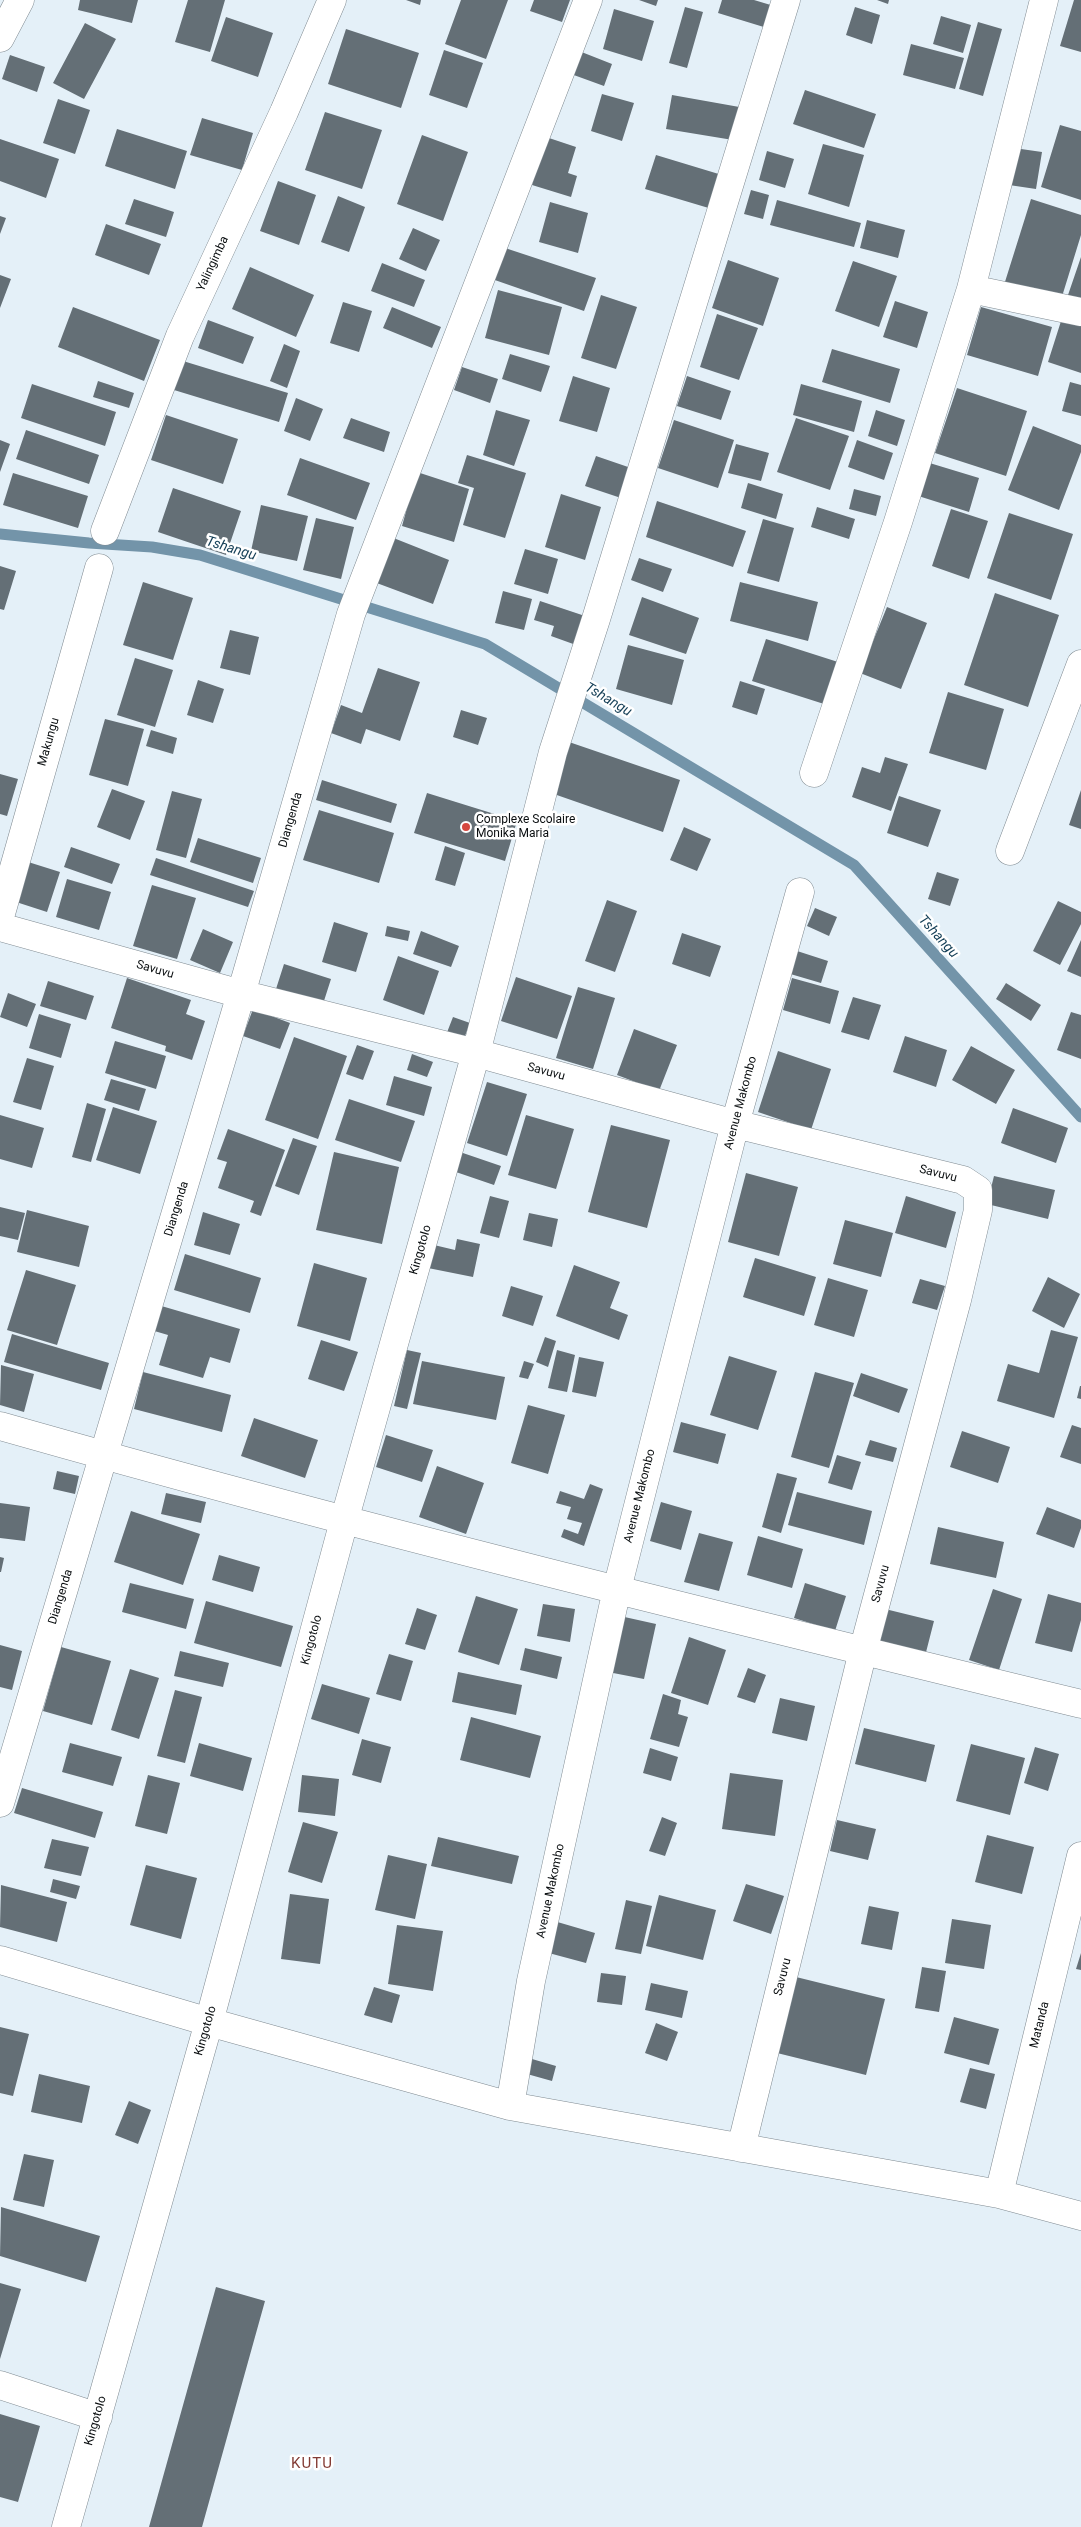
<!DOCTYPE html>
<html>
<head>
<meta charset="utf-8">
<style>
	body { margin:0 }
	canvas { display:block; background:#e4f0f8 }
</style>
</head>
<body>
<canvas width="1081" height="2527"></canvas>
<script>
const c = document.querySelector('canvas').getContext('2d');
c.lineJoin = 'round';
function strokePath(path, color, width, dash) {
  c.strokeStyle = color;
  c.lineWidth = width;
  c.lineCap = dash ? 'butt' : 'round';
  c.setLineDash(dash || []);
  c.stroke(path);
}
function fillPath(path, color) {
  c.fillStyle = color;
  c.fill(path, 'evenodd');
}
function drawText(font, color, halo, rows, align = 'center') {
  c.font = font + ' Roboto,sans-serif';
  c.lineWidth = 5;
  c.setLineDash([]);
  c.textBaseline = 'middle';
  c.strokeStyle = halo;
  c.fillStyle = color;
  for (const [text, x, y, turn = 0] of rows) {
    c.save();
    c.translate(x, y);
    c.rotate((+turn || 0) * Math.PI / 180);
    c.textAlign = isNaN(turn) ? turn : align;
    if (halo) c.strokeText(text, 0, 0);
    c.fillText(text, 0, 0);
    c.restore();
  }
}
strokePath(new Path2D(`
	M0 534 89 543 152 547 200 555 485 644 854 865 1081 1117`), '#7394a9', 11);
fillPath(new Path2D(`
	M80 0H138L132 23 78 10Z
	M188 0H225L210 52 175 42Z
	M406 0H421L420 5Z
	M461 0H508L486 59 445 44Z
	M534 0H570L562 22 530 11Z
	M639 0H658L656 6Z
	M722 0H754L774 6 767 28 718 13Z
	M877 0H889L888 4Z
	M1074 0H1081V52L1060 46Z
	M685 7 703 12 687 68 669 63Z
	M855 7 880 15 872 44 846 35Z
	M614 9 654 21 642 61 603 49Z
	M941 16 971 25 963 53 933 44Z
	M226 17 273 33 258 77 211 61Z
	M978 22 1002 29 983 96 959 89Z
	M85 23 116 39 84 99 53 83Z
	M346 29 419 53 401 108 328 84Z
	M911 44 964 58 955 89 903 75Z
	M444 50 483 63 467 108 429 95Z
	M579 51 612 64 604 86 571 74Z
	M10 55 45 67 37 92 2 79Z
	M805 90 876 114 864 148 793 124Z
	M602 94 634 103 622 141 591 131Z
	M672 95 745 108 739 141 666 129Z
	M58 99 90 110 75 154 43 143Z
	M325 112 382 130 362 189 305 170Z
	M202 118 253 133 242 170 190 155Z
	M1060 125 1081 131V200L1041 187Z
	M117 129 187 151 175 189 105 166Z
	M422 135 468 152 443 221 397 204Z
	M540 135 576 147 568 173 577 176 571 197 532 185 537 168Z
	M0 139 59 159 46 198 0 181Z
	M823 144 864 155 849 207 808 194Z
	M1014 148 1042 152 1036 189 1009 185Z
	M767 151 794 159 785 188 759 180Z
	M656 155 722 175 712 209 645 189Z
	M278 181 316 195 299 245 260 231Z
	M751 190 769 195 763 219 744 214Z
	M338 196 365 207 349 252 321 242Z
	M134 199 174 212 166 237 125 224Z
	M1031 199 1081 215V235L1060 303 1004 285Z
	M777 200 861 223 854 247 770 225Z
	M550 202 588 213 578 253 539 242Z
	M0 216 6 218 0 234Z
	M867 220 905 230 898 258 860 248Z
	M106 224 161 244 149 275 95 255Z
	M413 228 440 240 426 271 399 259Z
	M499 246 596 278 584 311 489 278Z
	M1081 257V299L1068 295Z
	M728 260 779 278 763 326 712 308Z
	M853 261 897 276 879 327 835 311Z
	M382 263 425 280 414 307 371 291Z
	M250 267 314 295 296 337 232 309Z
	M0 275 11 279 0 308Z
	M498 290 562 307 549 355 485 338Z
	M601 295 637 307 616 369 581 358Z
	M895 301 928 312 917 348 883 337Z
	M343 302 372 311 359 352 330 343Z
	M73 307 160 340 144 381 58 347Z
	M392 307 441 327 432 348 383 328Z
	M981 307 1052 327 1038 376 967 355Z
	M717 314 758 328 739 380 700 367Z
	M1062 318 1081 324V373L1048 362Z
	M208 320 254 337 243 364 198 348Z
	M284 344 300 351 287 388 270 381Z
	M832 349 900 369 890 403 822 382Z
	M510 354 550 366 541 392 502 379Z
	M183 361 288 393 279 422 174 390Z
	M462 367 498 379 490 403 454 390Z
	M573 376 610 388 597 432 559 421Z
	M687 376 731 391 721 420 677 406Z
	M98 381 134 393 129 408 93 397Z
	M1070 382 1081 385V416L1062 411Z
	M32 384 116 412 105 446 21 418Z
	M801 384 862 401 854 432 793 415Z
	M957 388 1027 411 1006 476 935 453Z
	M296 398 323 409 310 441 284 431Z
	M496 410 530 420 514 466 483 455Z
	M876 410 905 420 897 446 868 436Z
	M166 415 238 439 223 484 151 460Z
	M351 418 390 432 384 452 343 438Z
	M796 418 849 436 830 490 777 472Z
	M674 420 734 440 718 488 658 468Z
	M1033 426 1081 445V452L1059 510 1008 490Z
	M26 430 99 455 89 484 16 459Z
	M0 440 10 444 0 472Z
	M857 440 893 453 884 480 848 467Z
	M736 444 769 453 761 481 728 473Z
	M467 455 526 473 505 538 463 525 474 488 458 483Z
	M596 456 631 468 621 498 585 486Z
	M300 458 370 483 356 520 287 495Z
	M923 461 979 478 969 512 912 494Z
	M417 472 469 489 454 542 402 526Z
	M13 473 88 496 78 528 3 505Z
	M748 483 783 494 776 519 741 508Z
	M173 488 241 511 226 555 158 532Z
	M854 489 881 496 876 516 849 509Z
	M561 494 601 507 585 560 545 547Z
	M657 501 746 531 733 567 646 537Z
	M261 505 308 516 297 561 251 551Z
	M817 507 855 519 849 539 811 527Z
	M951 509 988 521 969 579 932 566Z
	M1009 513 1073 534 1051 600 987 578Z
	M316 518 354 527 341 579 303 570Z
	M763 519 794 528 779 582 747 573Z
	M391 537 449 560 433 604 374 582Z
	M525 549 558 559 548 594 514 584Z
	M639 558 672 569 663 592 631 580Z
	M0 566 16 571 4 610 0 609Z
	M143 582 193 598 173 660 123 645Z
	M740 582 818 602 808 641 730 621Z
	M503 591 532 599 524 630 495 623Z
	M995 593 1059 615 1028 707 964 685Z
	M642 597 699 618 686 654 629 635Z
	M540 601 585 616 576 645 551 636 554 626 534 620Z
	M887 607 927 623 901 689 860 673Z
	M230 630 259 637 250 675 220 668Z
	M766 639 838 662 824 704 752 681Z
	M628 645 684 660 672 705 616 689Z
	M135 658 173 670 155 727 117 715Z
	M378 668 420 682 400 741 366 729 361 744 331 733 341 705 362 713Z
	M198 680 224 689 213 723 187 715Z
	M740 681 765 689 757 715 732 707Z
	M948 692 1004 709 986 770 929 753Z
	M461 710 487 718 478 745 453 737Z
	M105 719 144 729 128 786 89 775Z
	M151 730 177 738 173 754 146 746Z
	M569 742 680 780 663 832 551 793Z
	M885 757 908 764 891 811 852 797 862 767 880 773Z
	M0 774 18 779 7 816 0 814Z
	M322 780 397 804 391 823 316 800Z
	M112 789 145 801 130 840 97 827Z
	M1081 790V829L1069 825Z
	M172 791 202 799 186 858 156 850Z
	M427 793 517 821 505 861 414 833Z
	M899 796 941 810 928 847 887 833Z
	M319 810 394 833 379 883 303 860Z
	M684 827 711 839 697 871 670 860Z
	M198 838 261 858 253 883 190 862Z
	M445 846 465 853 455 886 435 880Z
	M71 847 120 864 112 884 64 867Z
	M156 858 254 891 248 907 150 875Z
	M25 861 60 872 47 912 13 901Z
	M937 872 959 879 950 906 928 899Z
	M67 879 111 892 99 930 56 917Z
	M152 885 196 898 177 959 133 946Z
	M607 900 637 911 615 972 585 961Z
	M1058 901 1081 912V924L1060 965 1033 951Z
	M815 908 837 917 829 936 807 926Z
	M334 922 368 933 356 972 322 962Z
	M387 926 410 931 408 941 385 936Z
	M203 929 233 942 220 973 190 960Z
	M421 931 459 946 451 967 413 954Z
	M682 933 721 946 710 977 672 964Z
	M1081 940V977L1067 971Z
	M794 950 828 961 821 983 787 973Z
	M398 956 439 971 424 1015 383 1000Z
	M284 964 331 979 323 1004 276 989Z
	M516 977 572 996 557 1039 501 1021Z
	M127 978 191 1000 186 1014 205 1021 192 1060 165 1051 166 1046 111 1028Z
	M792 978 839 991 830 1024 783 1010Z
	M48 981 94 996 86 1020 40 1006Z
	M1006 983 1041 1005 1031 1021 996 999Z
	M578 987 615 998 593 1069 556 1058Z
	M8 993 36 1004 27 1027 0 1017Z
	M853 997 881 1005 869 1040 841 1032Z
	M253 1009 290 1023 280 1049 243 1036Z
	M1071 1012 1081 1015V1059L1057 1050Z
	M39 1014 71 1024 61 1058 29 1048Z
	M453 1017 470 1023 463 1041 446 1035Z
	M634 1029 677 1045 659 1091 617 1075Z
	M905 1036 947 1050 936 1087 893 1072Z
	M294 1037 347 1056 318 1139 265 1120Z
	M115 1041 166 1056 156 1089 105 1073Z
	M357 1045 374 1051 363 1080 346 1074Z
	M971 1046 1015 1070 996 1104 952 1080Z
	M778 1051 831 1069 811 1130 758 1112Z
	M412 1054 433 1062 427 1077 407 1070Z
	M27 1058 54 1066 41 1110 13 1102Z
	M394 1076 432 1087 424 1116 386 1105Z
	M111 1079 146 1089 139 1111 104 1100Z
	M487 1082 527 1094 507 1156 467 1143Z
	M349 1099 415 1121 401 1162 335 1140Z
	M87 1103 106 1109 91 1162 72 1157Z
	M113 1107 157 1121 140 1174 96 1160Z
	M1013 1108 1068 1128 1056 1163 1001 1143Z
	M0 1115 44 1128 32 1168 0 1159Z
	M526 1115 574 1129 556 1189 508 1175Z
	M611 1125 670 1140 647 1228 588 1212Z
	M228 1129 285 1150 261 1216 250 1212 254 1201 218 1188 227 1162 217 1159Z
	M293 1138 317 1146 299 1195 275 1186Z
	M334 1152 399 1167 382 1244 316 1230Z
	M460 1152 501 1166 494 1185 453 1171Z
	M746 1173 798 1187 779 1256 728 1242Z
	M994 1176 1055 1190 1048 1219 987 1204Z
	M490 1196 509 1201 499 1238 480 1233Z
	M906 1196 956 1212 946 1248 895 1233Z
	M0 1207 25 1213 18 1240 0 1236Z
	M27 1210 89 1226 79 1267 17 1252Z
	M203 1212 240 1224 230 1255 194 1245Z
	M529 1213 558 1219 552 1247 523 1240Z
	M845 1220 893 1233 881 1277 833 1264Z
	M457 1239 480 1244 473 1277 428 1268 434 1245 455 1250Z
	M185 1254 261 1278 250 1313 174 1290Z
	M755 1258 816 1277 804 1316 743 1297Z
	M314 1263 367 1278 350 1341 297 1326Z
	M574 1265 620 1282 610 1308 628 1315 619 1340 556 1316Z
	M26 1270 76 1285 57 1345 7 1330Z
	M1048 1277 1080 1294 1064 1328 1032 1311Z
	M828 1278 868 1290 854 1337 814 1325Z
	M920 1279 945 1286 937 1310 912 1303Z
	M511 1286 543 1296 533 1326 502 1316Z
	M158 1305 240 1329 230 1363 210 1357 203 1378 159 1365 168 1335 151 1330Z
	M1051 1330 1078 1337 1054 1418 997 1401 1008 1364 1039 1373Z
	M12 1334 109 1363 101 1390 4 1362Z
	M545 1337 556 1341 548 1367 536 1362Z
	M321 1340 358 1352 344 1391 308 1379Z
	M407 1350 421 1353 407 1409 394 1406Z
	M557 1350 575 1355 567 1392 548 1388Z
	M729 1356 777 1371 758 1430 710 1415Z
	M579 1357 604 1362 596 1397 572 1392Z
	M422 1361 505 1377 496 1420 413 1404Z
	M524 1361 534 1364 528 1379 519 1377Z
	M1 1365 34 1374 24 1412 0 1405Z
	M143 1372 231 1395 222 1432 134 1409Z
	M815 1372 854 1383 829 1468 791 1457Z
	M861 1373 908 1389 899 1413 853 1396Z
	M1080 1386H1081V1399L1077 1398Z
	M528 1405 565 1415 548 1474 511 1463Z
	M254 1418 318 1440 305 1478 241 1456Z
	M681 1422 726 1434 718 1464 673 1452Z
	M1072 1425 1081 1428V1464L1060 1457Z
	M962 1431 1010 1447 998 1483 950 1467Z
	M386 1435 433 1450 422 1482 376 1467Z
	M870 1440 897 1448 893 1462 865 1455Z
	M837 1455 861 1462 852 1490 828 1483Z
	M437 1466 484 1483 466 1534 419 1517Z
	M57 1471 79 1476 75 1494 53 1489Z
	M777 1473 797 1478 781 1533 762 1527Z
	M590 1484 603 1489 584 1546 561 1537 564 1529 578 1534 582 1523 567 1519 571 1507 556 1503 560 1491 584 1499Z
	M797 1492 872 1511 864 1545 788 1525Z
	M166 1493 206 1502 201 1523 161 1514Z
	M661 1502 692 1511 681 1550 650 1541Z
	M0 1503 30 1507 25 1541 0 1538Z
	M1047 1507 1081 1520V1528L1074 1548 1036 1534Z
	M131 1511 200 1534 183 1585 114 1562Z
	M938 1527 1004 1542 996 1578 930 1564Z
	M699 1533 733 1542 719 1591 684 1582Z
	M758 1536 803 1549 792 1588 747 1575Z
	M219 1555 260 1567 253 1592 212 1580Z
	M0 1557 4 1558 1 1572H0Z
	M130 1583 194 1599 186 1629 122 1612Z
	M805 1583 846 1596 835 1631 794 1618Z
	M993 1589 1022 1599 999 1670 969 1660Z
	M1048 1594 1081 1603V1620L1072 1652 1035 1643Z
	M476 1596 518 1609 499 1665 458 1652Z
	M206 1601 293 1626 281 1667 194 1643Z
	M543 1604 575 1609 570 1642 537 1636Z
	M417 1608 437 1615 425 1650 405 1644Z
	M881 1608 934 1621 924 1660 870 1648Z
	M620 1616 656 1624 644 1679 608 1672Z
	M689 1637 726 1650 708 1705 671 1693Z
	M0 1645 22 1651 12 1690 0 1687Z
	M61 1647 111 1661 92 1725 43 1711Z
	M525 1648 562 1657 557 1679 520 1670Z
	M180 1651 229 1663 223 1687 174 1676Z
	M389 1654 413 1661 401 1701 376 1694Z
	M748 1668 766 1675 755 1703 737 1697Z
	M130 1669 159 1678 139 1739 111 1730Z
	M458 1672 522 1685 516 1715 452 1702Z
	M322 1684 370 1698 359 1734 311 1719Z
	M175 1690 202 1697 185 1763 157 1756Z
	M663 1694 681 1700 678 1714 688 1717 679 1747 650 1739Z
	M780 1698 815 1706 807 1741 772 1733Z
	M471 1717 541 1736 530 1778 460 1760Z
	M864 1728 935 1745 926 1782 855 1764Z
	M362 1739 391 1747 381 1783 352 1775Z
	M70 1743 122 1757 113 1786 62 1772Z
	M199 1743 252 1758 243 1791 190 1776Z
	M971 1744 1025 1758 1010 1815 956 1801Z
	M1035 1747 1059 1754 1048 1791 1024 1783Z
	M650 1748 678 1757 671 1781 643 1773Z
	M730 1773 783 1780 775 1836 722 1829Z
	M148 1775 180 1783 167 1834 135 1826Z
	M302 1775 339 1779 335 1816 298 1812Z
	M22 1788 103 1812 95 1838 14 1813Z
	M662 1817 677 1823 665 1856 649 1851Z
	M837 1820 876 1829 868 1860 830 1851Z
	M303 1822 338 1832 322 1883 288 1872Z
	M987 1835 1034 1847 1022 1894 975 1882Z
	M438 1837 519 1856 512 1884 431 1866Z
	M52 1839 89 1847 81 1876 44 1868Z
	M388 1855 427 1864 415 1919 375 1910Z
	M146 1865 197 1878 181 1939 130 1925Z
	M53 1879 80 1886 76 1899 50 1892Z
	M746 1884 784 1896 771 1934 733 1921Z
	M1 1885 67 1902 57 1942 0 1927Z
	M290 1894 329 1899 320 1964 281 1959Z
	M659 1895 716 1910 703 1960 646 1946Z
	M626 1900 652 1906 641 1954 615 1949Z
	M869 1906 899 1912 892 1950 861 1944Z
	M952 1919 991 1925 984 1969 945 1963Z
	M554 1921 595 1933 586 1963 545 1952Z
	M397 1925 443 1931 433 1991 388 1984Z
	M1081 1953V1970L1076 1969Z
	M922 1967 946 1971 939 2012 915 2008Z
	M601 1973 626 1976 622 2005 597 2002Z
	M792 1976 885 1999 866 2075 773 2052Z
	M651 1983 688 1991 682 2018 645 2010Z
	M374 1987 400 1995 392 2023 364 2015Z
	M954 2017 999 2029 989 2065 944 2053Z
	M656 2023 678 2032 667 2061 645 2053Z
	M0 2027 29 2034 13 2096 0 2093Z
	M532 2059 556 2066 552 2081 527 2074Z
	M970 2068 995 2074 986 2109 960 2102Z
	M39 2074 90 2086 82 2123 31 2112Z
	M129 2101 151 2110 138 2144 115 2135Z
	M24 2154 54 2160 44 2207 13 2200Z
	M1 2207 100 2236 86 2282 0 2256Z
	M0 2283 21 2289 0 2359Z
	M216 2287 265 2301 202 2527H149Z
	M0 2414 40 2426 18 2502 0 2497Z`), '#646f76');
const minor = new Path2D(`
	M0 38 20 0
	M971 289 1081 312
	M105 531 180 336 284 112 332 0
	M814 773 898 522 971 289 1044 0
	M1010 851 1081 664
	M0 917 99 568
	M0 927 241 994 476 1053 735 1124 963 1180 978 1190V1210L957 1300 863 1651 741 2148
	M0 1426C358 1528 719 1616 1081 1704
	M0 1803 241 994 351 614 588 0
	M0 1960 209 2022 510 2106 999 2194 1081 2216
	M510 2106 531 1981 617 1589 735 1124 800 892
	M999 2194 1081 1856
	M0 2385 98 2417
	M66 2527 209 2022 344 1521 476 1053 553 752 596 619 786 0`);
strokePath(minor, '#808b92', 29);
strokePath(minor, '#fff', 28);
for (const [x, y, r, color] of [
	[466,827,5,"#d5473f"]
]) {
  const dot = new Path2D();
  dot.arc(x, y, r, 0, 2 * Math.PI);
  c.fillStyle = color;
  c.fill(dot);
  strokePath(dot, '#fff', 2);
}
drawText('12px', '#0a0e10', '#fff', [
	["Yalingimba",213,264,-65],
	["Makungu",49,742,-74],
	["Diangenda",291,820,-74],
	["Savuvu",155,970,16],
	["Savuvu",546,1072,15],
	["Avenue Makombo",741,1103,-75],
	["Savuvu",938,1174,14],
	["Diangenda",177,1209,-73],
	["Kingotolo",421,1250,-74],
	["Avenue Makombo",640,1496,-76],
	["Savuvu",881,1584,-75],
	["Diangenda",61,1597,-73],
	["Kingotolo",312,1640,-75],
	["Avenue Makombo",551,1891,-78],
	["Savuvu",783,1977,-76],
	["Matanda",1040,2025,-76],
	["Kingotolo",206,2031,-74],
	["Kingotolo",96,2421,-74]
]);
drawText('12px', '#0a0e10', '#fff', [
	["Complexe Scolaire",476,820],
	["Monika Maria",476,834]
], 'left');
drawText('italic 14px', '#133e56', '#fff', [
	["Tshangu",231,549,17],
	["Tshangu",608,700,31],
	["Tshangu",938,937,48]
]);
c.letterSpacing = '1px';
drawText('15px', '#833c35', '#fff', [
	["KUTU",312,2464]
]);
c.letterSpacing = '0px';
</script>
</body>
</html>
